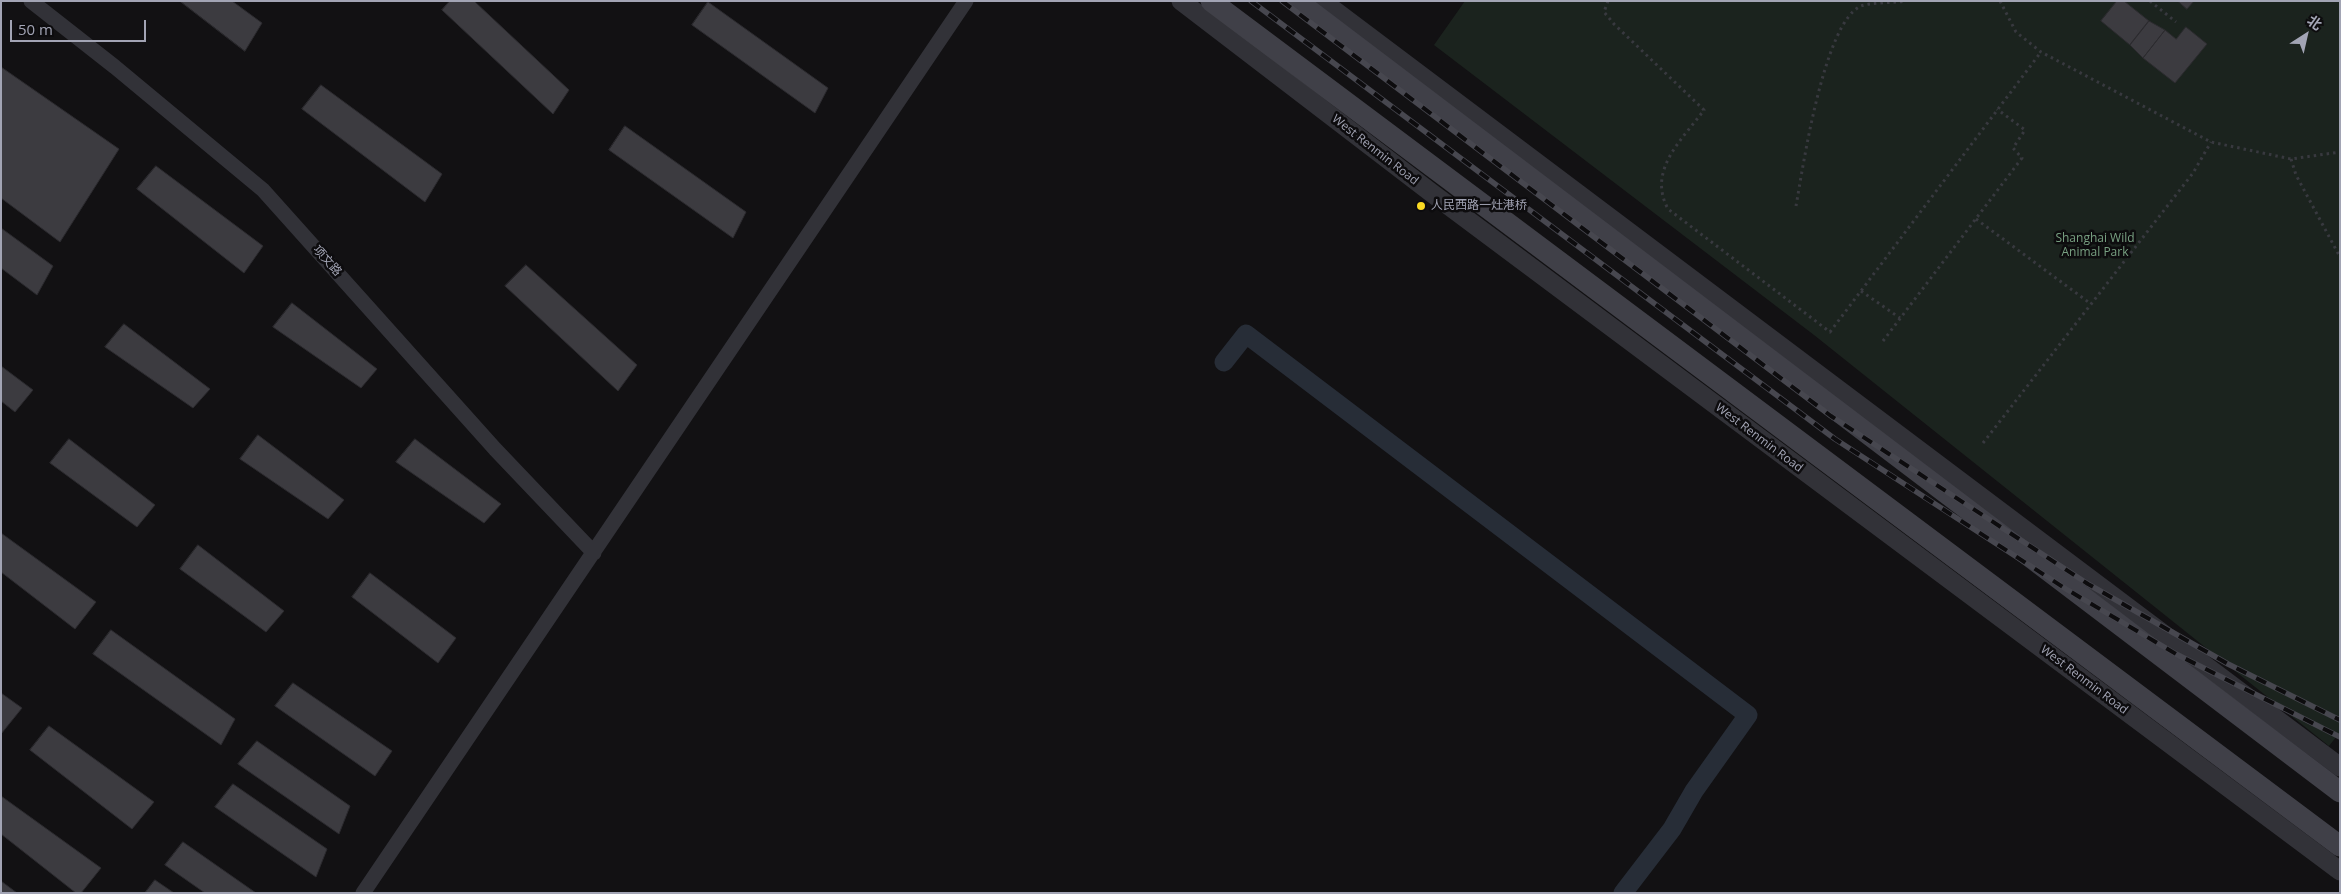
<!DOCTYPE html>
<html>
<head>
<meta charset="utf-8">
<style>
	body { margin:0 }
	#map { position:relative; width:2341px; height:894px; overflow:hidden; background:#121113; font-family:"Open Sans","Noto Sans SC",sans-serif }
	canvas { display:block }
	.frame { position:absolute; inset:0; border:2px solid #a2a4b4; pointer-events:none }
	.north { position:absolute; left:2281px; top:10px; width:50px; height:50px; -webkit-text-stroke:4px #0d0c0e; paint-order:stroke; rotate:35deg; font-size:14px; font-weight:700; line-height:20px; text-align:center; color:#a2a4b4 }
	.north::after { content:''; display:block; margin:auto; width:18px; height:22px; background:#a2a4b4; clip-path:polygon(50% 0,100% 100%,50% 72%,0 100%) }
	.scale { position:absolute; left:10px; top:20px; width:136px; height:22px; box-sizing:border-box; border:2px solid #a2a4b4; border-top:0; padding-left:6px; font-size:15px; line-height:18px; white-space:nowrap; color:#a2a4b4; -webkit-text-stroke:4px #0d0c0e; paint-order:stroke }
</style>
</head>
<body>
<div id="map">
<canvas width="2341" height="894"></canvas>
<div class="frame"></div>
<div class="north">北</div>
<div class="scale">50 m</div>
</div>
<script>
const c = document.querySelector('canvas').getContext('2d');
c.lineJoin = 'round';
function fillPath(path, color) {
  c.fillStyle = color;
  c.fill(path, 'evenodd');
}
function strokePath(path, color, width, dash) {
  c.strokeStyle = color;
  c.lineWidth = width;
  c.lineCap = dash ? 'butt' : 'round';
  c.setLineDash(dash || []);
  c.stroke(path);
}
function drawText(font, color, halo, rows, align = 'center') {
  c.font = font + ' "Open Sans","Noto Sans SC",sans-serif';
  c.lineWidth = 5;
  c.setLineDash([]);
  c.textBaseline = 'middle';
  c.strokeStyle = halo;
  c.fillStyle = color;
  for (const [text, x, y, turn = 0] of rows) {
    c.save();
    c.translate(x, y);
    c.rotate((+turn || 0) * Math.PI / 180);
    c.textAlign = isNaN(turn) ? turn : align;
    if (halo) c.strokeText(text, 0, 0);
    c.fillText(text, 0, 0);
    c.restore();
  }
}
fillPath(new Path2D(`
	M1465 1H2340V732L2329 746 1814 335 1434 45Z`), '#1b231e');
strokePath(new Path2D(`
	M1224 362 1246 334 1748 715 1694 791 1672 829 1623 893`), '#272d37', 19);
const building = new Path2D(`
	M180 1H232L262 23 245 51Z
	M450 1H474L569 90 553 114 442 10Z
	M2117 1H2124L2149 21 2130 45 2101 21Z
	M2178 1H2194L2187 9Z
	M708 2 828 88 815 113 692 25Z
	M2149 21 2165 30 2143 58 2130 45Z
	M2186 27 2207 44 2175 83 2143 58 2165 30 2176 39Z
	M1 67 119 149 60 242 1 198Z
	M321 85 442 174 425 202 302 109Z
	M625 126 746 212 733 238 609 150Z
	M156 166 263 246 244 273 137 189Z
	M1 228 53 266 37 295 1 268Z
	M526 265 637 365 618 391 505 286Z
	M292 303 377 369 361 388 273 327Z
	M124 324 210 389 193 408 105 347Z
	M1 366 33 390 15 412 1 401Z
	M258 435 344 500 328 519 240 459Z
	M69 439 155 505 137 527 50 463Z
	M415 439 501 504 484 523 396 462Z
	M1 533 96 602 75 629 1 572Z
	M198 545 284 611 266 632 180 569Z
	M370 573 456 638 438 663 352 597Z
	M111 630 235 719 221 745 93 654Z
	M293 683 392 751 375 776 275 706Z
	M1 693 22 708 1 734Z
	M49 726 154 802 132 829 30 750Z
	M257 741 350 806 339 834 238 764Z
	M233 784 327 849 316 877 215 807Z
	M1 796 101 868 81 893H76L1 834Z
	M183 842 256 893H205L165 865Z
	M155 880 174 893H145Z
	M1 881 17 893H1Z`);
fillPath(building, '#3c3b40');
strokePath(building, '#2c2b2f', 1);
strokePath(new Path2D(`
	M1608 1 1604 12 1614 24 1704 110C1682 140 1647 170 1668 209L1830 332 2041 52
	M2000 1 2016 32 2041 52 2211 142 2291 159 2340 152
	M2150 1 2176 22
	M2291 159 2296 175 2340 257
	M1796 206C1803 167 1824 22 1861 6 1872 2 1894 3 1906 1
	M1976 219 2091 304
	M1861 291 1900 318
	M1883 341 2022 158 2013 148 2025 130 1997 109
	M1983 443 2193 173 2211 142`), '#38393f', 3, [2.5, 4]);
strokePath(new Path2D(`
	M31 1 115 67 263 190 495 449 594 553
	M363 893 966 1`), '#323238', 15);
strokePath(new Path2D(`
	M1181 1 1433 194 2340 871
	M1322 1 2340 767`), '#323238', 19);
strokePath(new Path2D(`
	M1211 1 2340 846
	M1297 1 2340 792`), '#404048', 21);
const rail = new Path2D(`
	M1251 1 1835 439 2066 589 2176 654 2340 737
	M1282 1 1831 416 2088 584 2228 664 2340 720`);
strokePath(rail, '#47474f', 5.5);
strokePath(rail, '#0d0c0e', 4, [11]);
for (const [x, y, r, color] of [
	[1421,206,5,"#fada23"]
]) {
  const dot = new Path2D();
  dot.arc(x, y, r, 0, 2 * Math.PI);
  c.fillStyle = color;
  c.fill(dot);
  strokePath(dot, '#0d0c0e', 2);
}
drawText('12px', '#a2a4b4', '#0d0c0e', [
	["West Renmin Road",1375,150,38],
	["项文路",327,261,48],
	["West Renmin Road",1759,438,37],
	["West Renmin Road",2084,680,37]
]);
drawText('12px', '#a2a4b4', '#0d0c0e', [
	["人民西路一灶港桥",1431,206]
], 'left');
drawText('12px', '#78a082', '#0d0c0e', [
	["Shanghai Wild",2095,239],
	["Animal Park",2095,253]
]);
</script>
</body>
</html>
